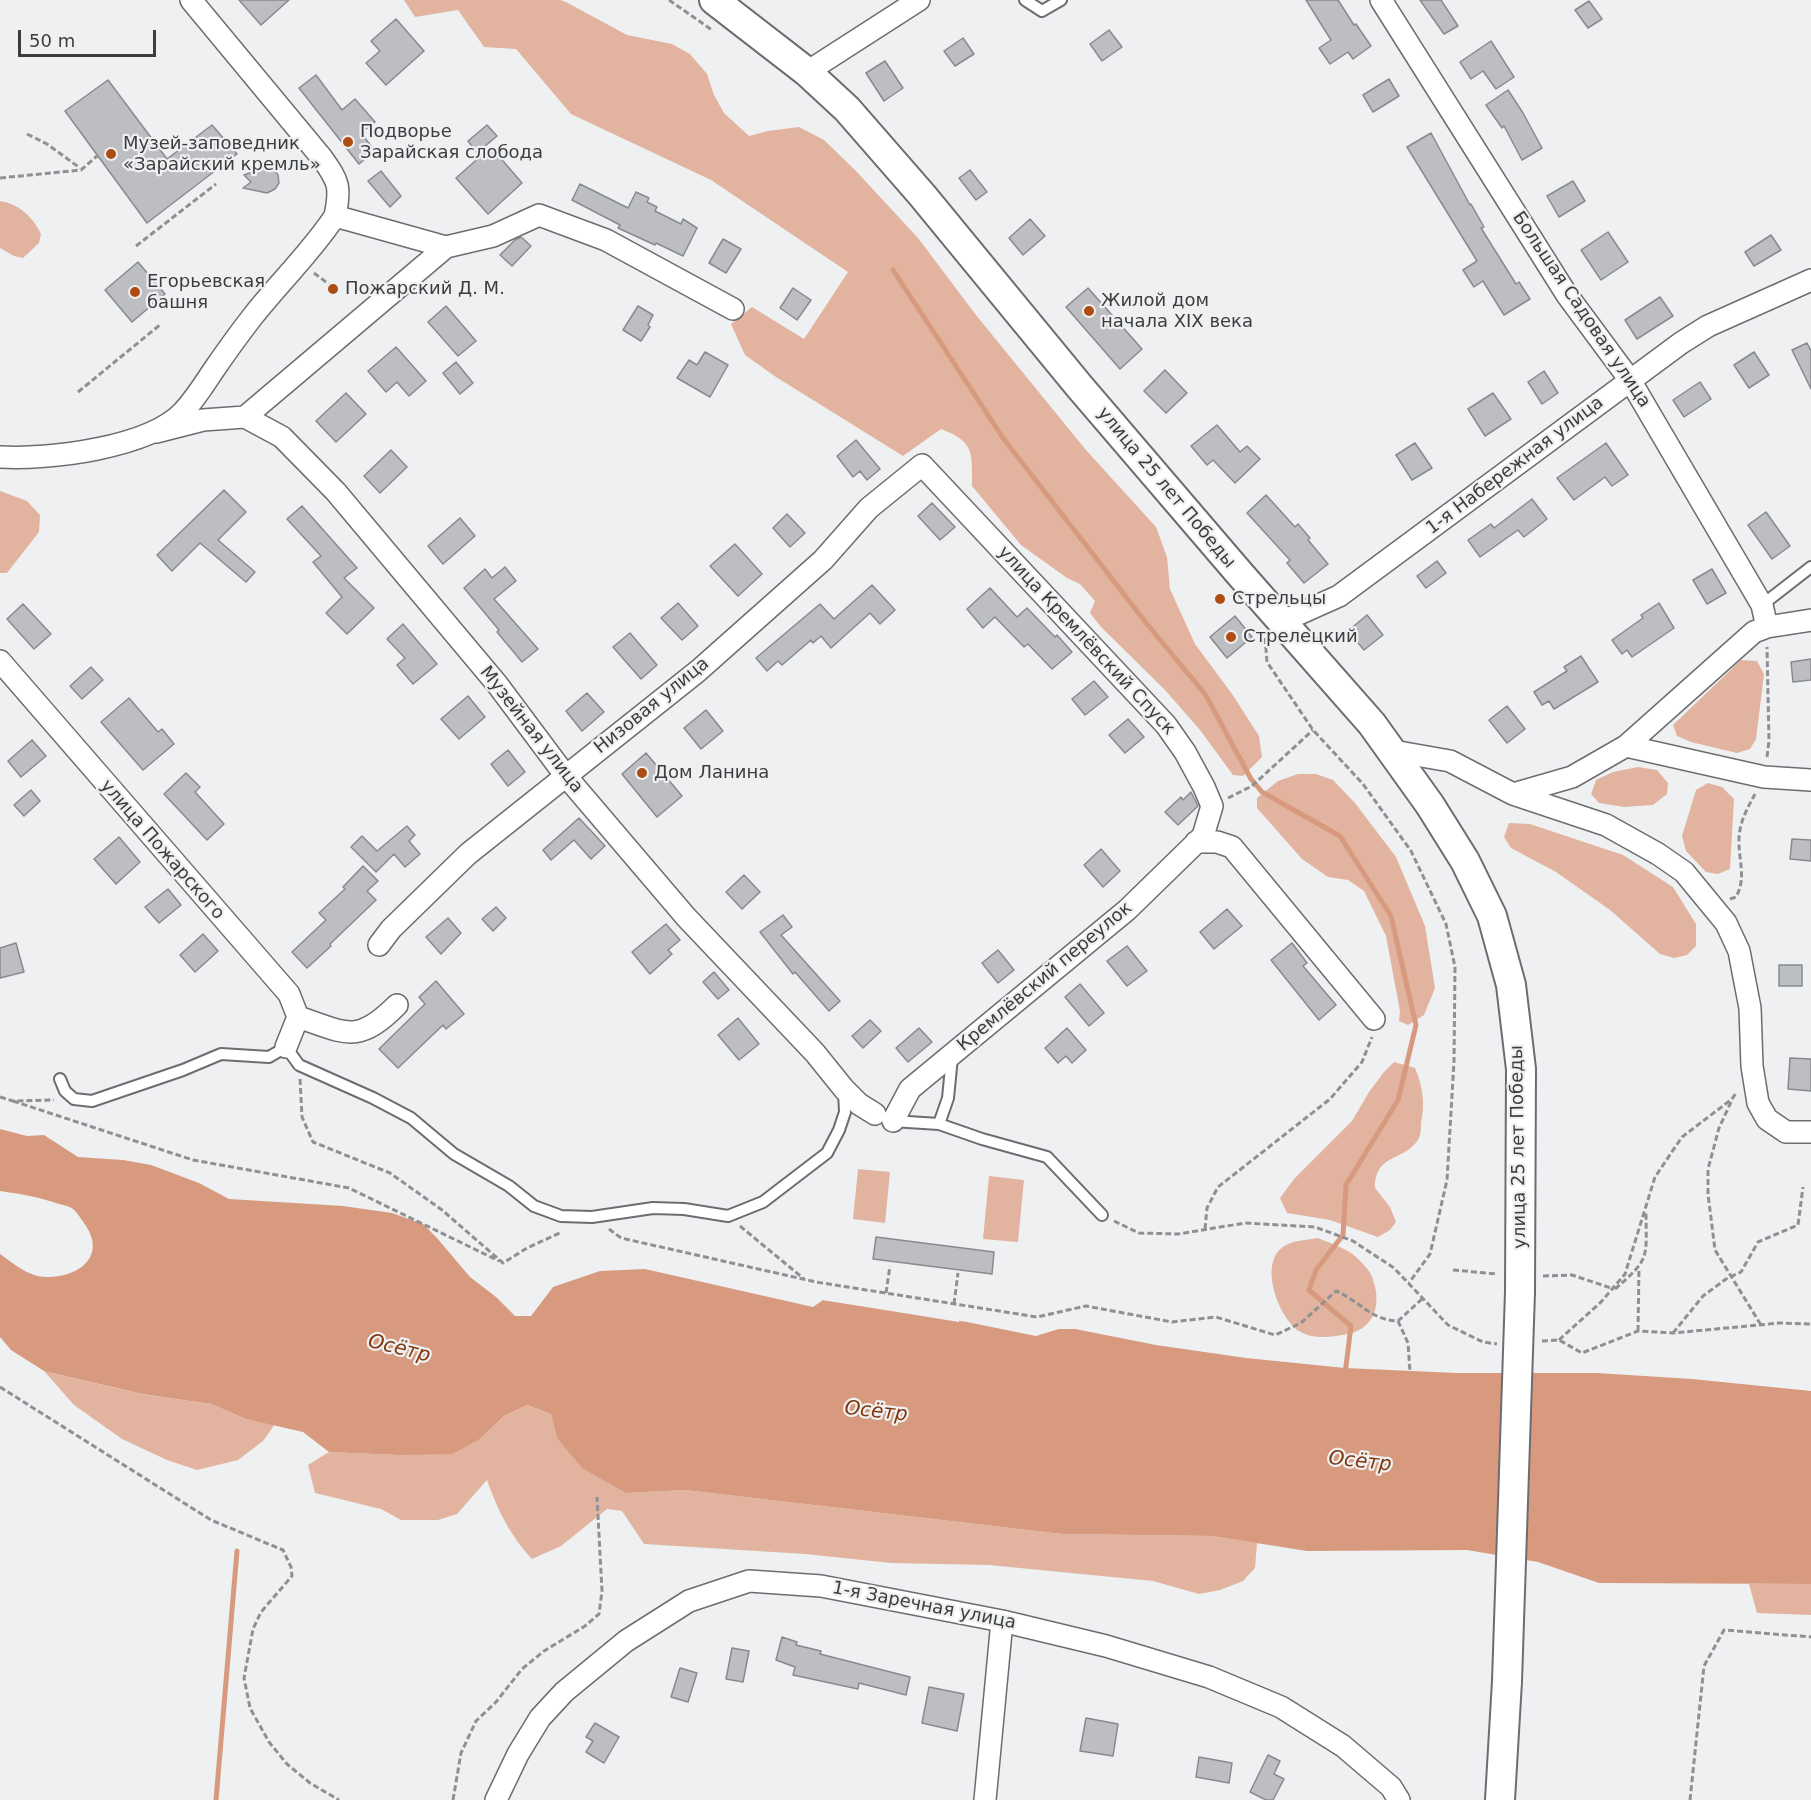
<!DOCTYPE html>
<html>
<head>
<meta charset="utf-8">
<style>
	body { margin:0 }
	#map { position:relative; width:1811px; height:1800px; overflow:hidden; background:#eef0f2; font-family:"DejaVu Sans",sans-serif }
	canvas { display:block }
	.scale { position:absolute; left:18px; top:30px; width:138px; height:27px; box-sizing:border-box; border:3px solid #3c3d3e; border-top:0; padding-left:8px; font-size:18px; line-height:21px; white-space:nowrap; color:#3c3d3e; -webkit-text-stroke:4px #eef0f2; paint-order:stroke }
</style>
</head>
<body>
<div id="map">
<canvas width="1811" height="1800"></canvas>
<div class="scale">50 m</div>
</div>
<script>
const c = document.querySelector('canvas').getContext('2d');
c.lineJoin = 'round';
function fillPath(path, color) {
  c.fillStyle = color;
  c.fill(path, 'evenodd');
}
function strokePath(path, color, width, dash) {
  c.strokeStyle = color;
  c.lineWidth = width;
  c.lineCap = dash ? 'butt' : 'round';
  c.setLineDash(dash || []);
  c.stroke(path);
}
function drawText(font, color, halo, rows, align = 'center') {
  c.font = font + ' "DejaVu Sans",sans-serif';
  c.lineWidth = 4.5;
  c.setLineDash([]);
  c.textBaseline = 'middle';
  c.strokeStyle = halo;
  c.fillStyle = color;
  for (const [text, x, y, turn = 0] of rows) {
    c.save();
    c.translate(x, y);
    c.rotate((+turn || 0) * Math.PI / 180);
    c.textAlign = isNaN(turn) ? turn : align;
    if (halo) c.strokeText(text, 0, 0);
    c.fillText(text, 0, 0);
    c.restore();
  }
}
fillPath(new Path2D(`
	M404 0H560L566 2 627 35 672 44 690 54 707 74 714 95 724 113 749 136 768 131 799 127 824 140 856 171 918 238 976 315 1086 450 1156 527 1167 557 1170 589 1195 644 1232 694 1259 736 1262 757 1243 776 1233 775 1200 730 1165 690 1101 627 1090 613 1095 601 1080 584 1067 578 1021 545 972 486C972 453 975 442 941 429L903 456 776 377 745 355 731 324 752 307 804 339 848 272 711 180 571 114 516 49 484 47 458 10 415 17Z
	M0 201C19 204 33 217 41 234L39 243 23 258 14 256 0 248Z
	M0 491 27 501 40 515 39 532 7 573H0Z
	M1741 660 1757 661 1764 674 1756 739 1750 749 1737 753 1691 742 1677 736 1673 725Z
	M1638 767 1657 770 1668 783 1667 794 1653 805 1624 807 1599 803 1591 794 1596 780 1613 772Z
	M1298 774H1316L1333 780 1355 803 1396 857 1425 926 1435 988 1424 1015 1408 1025 1399 1021 1400 1011 1386 936 1364 891 1348 880 1328 877 1302 859 1257 808V798L1278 781Z
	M1708 783 1722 787 1734 799 1730 869 1718 874 1706 872 1686 851 1682 836 1696 790Z
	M1509 823 1530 824 1623 855 1673 887 1696 924V946L1687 955 1674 958 1660 954 1610 910 1556 872 1511 848 1504 837Z
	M1394 1062 1415 1068C1423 1087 1425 1103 1421 1123 1421 1127 1421 1134 1419 1138 1406 1162 1375 1152 1375 1188L1390 1207 1396 1222 1390 1230 1378 1237 1330 1220 1287 1213 1280 1198 1294 1179 1352 1121 1369 1092 1384 1072Z
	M858 1169 890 1172 885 1223 853 1219Z
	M989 1176 1024 1180 1018 1242 983 1239Z
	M1318 1238C1330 1243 1345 1248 1355 1256 1360 1261 1370 1270 1372 1277 1382 1302 1376 1328 1348 1334 1333 1337 1313 1340 1299 1331 1279 1318 1258 1264 1283 1247 1292 1240 1307 1240 1318 1238Z
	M44 1371 141 1394 211 1404 246 1419 275 1424 263 1441 238 1460 197 1470 167 1460 122 1439 74 1405Z
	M527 1405 551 1414 557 1438 626 1493 685 1490 1062 1534 1212 1536 1257 1543 1255 1568 1243 1581 1220 1590 1199 1594 1153 1581 989 1565 891 1563 805 1554 644 1544 622 1511 607 1509 561 1546 532 1559C510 1535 498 1511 487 1480L457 1514 438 1520H401L381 1509 315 1493 308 1465 329 1452 398 1455 480 1439 504 1416Z
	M1749 1584H1811V1615L1757 1613Z`), '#e2b4a0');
fillPath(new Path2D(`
	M0 1129 27 1136 44 1135 78 1157 123 1160 151 1165 199 1183 229 1199 343 1206 392 1213 423 1224 437 1238 470 1277 496 1297 515 1316H531L553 1287 600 1271 645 1269 813 1307 823 1300 967 1322 1036 1336 1059 1329H1075L1156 1345 1246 1358 1345 1368 1456 1373H1597L1692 1379 1811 1391V1584L1599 1583 1538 1562 1467 1550 1307 1551 1212 1536 1062 1534 685 1490 626 1493 582 1468 557 1438 551 1414 527 1405 504 1416 480 1439 452 1454 398 1455 329 1452 303 1432 246 1419 211 1404 142 1394 44 1371 11 1350 0 1337V1254C14 1264 28 1276 45 1277 79 1278 108 1256 84 1223 81 1219 77 1212 73 1209 69 1206 63 1205 59 1204 39 1197 21 1194 0 1191Z`), '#d89a7e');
fillPath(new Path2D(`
	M823 1297 959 1319V1322L823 1300Z`), '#eef0f2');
strokePath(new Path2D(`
	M893 270 1003 438 1147 624 1205 694 1251 779 1262 792 1340 836 1391 916 1416 1025 1398 1100 1346 1185 1343 1235 1316 1270 1309 1290 1351 1326 1345 1374
	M216 1800 237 1551`), '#d89a7e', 5);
const building = new Path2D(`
	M239 0H289L261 25Z
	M1306 0H1338L1354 25 1356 24 1371 46 1353 59 1348 52 1330 64 1319 48 1331 40Z
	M1420 0H1441L1458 26 1444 34Z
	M1589 1 1602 19 1588 28 1575 10Z
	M396 19 424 51 386 85 366 63 380 51 371 41Z
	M1109 30 1122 47 1102 61 1090 44Z
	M963 38 974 54 955 66 944 51Z
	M1491 41 1514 77 1496 89 1483 71 1471 79 1460 62Z
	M885 61 903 88 884 101 866 73Z
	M316 75 342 110 355 99 375 122 361 133 375 151 359 164 299 88Z
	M1389 79 1399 96 1373 112 1363 95Z
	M108 80 167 159 212 125 237 154 147 223 65 111Z
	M1508 90 1523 113 1542 148 1522 160 1504 126 1502 128 1486 105Z
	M487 125 497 136 477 153 468 141Z
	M1431 133 1470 205 1471 204 1484 227 1481 228 1516 284 1519 282 1530 299 1504 315 1483 281 1474 287 1463 270 1477 261 1407 147Z
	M491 147 522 183 488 214 456 178Z
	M267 166 273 168 278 175 279 183 275 189 267 193 243 188 251 182 244 175Z
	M970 170 987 192 976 200 959 178Z
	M381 171 401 196 390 207 368 181Z
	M1573 181 1585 201 1559 217 1547 196Z
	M580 184 628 208 636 192 649 198 647 202 657 207 655 211 681 224 683 219 697 228 683 256 656 243 655 245 618 228 620 225 572 200Z
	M1030 219 1045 236 1023 255 1009 238Z
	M1608 232 1628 262 1601 280 1581 250Z
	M1771 235 1781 250 1754 266 1745 252Z
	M521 237 531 246 512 266 500 255 515 240Z
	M723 239 741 249 726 273 709 263Z
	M138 262 165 294 132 322 105 290Z
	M793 288 811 300 797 320 780 308Z
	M1088 288 1142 349 1120 369 1066 307Z
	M1660 297 1673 316 1637 339 1625 320Z
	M446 306 476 341 458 356 428 322Z
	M638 306 653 315 648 325 650 327 641 341 623 330Z
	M1807 343 1811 351V389L1792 350Z
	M396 347 426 381 409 396 397 382 386 392 368 371Z
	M705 352 728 365 710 397 677 378 689 360 697 365Z
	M1754 352 1769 375 1749 388 1734 365Z
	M456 362 473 383 460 394 443 373Z
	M1165 370 1187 393 1166 413 1144 391Z
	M1544 371 1558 393 1542 404 1528 382Z
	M1700 382 1711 399 1684 417 1673 400Z
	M346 393 366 414 336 442 316 421Z
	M1493 393 1511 419 1485 436 1468 409Z
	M1217 425 1240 452 1247 446 1260 459 1235 483 1213 460 1207 465 1191 446Z
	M856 440 880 469 867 480 860 471 853 477 837 456Z
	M1415 443 1432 468 1412 480 1396 455Z
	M1606 443 1628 475 1612 486 1605 477 1574 500 1557 478Z
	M391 450 407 467 380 493 364 476Z
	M224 490 246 512 218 540 255 572 246 582 200 543 172 571 157 555Z
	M1266 495 1295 527 1298 524 1310 538 1308 540 1328 564 1304 583 1287 563 1290 560 1247 513Z
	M1532 499 1547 519 1524 537 1518 530 1480 557 1468 540 1491 524 1494 528Z
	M932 503 955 527 940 540 918 516Z
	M302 506 357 568 344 578 374 608 347 634 326 613 342 597 313 562 321 556 287 519Z
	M1766 512 1790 546 1772 559 1748 525Z
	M787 514 805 533 790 547 773 528Z
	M460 518 475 536 443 564 428 546Z
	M735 544 762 574 738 596 710 566Z
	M1437 561 1446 573 1426 588 1417 576Z
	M505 567 516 581 494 599 538 649 522 662 497 632 499 630 464 588 485 569 492 578Z
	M1712 569 1726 593 1707 604 1693 580Z
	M872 585 895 610 880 624 870 613 831 648 821 636 813 643 811 640 782 665 778 661 767 671 756 658 820 604 834 619Z
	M990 588 1017 617 1027 608 1055 637 1057 635 1072 652 1052 669 1028 644 1024 647 995 617 983 628 967 609Z
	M678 603 698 626 682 640 661 618Z
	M1659 603 1674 628 1632 657 1627 650 1622 654 1612 640 1643 618 1641 615Z
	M23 604 51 634 34 649 7 619Z
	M1367 615 1383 635 1364 650 1348 631Z
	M1235 616 1252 637 1227 658 1210 637Z
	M403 624 437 664 413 684 397 665 405 658 387 639Z
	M630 633 657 665 641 679 613 647Z
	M1581 656 1598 682 1554 709 1549 701 1542 705 1534 692 1567 671 1564 667Z
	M1811 659V680L1793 682 1791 662Z
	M91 667 103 680 82 699 70 686Z
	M1094 681 1108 697 1085 715 1072 699Z
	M587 693 604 712 582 731 566 711Z
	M468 696 485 717 459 739 441 719Z
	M129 698 158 732 162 729 174 744 143 770 101 722Z
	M1507 706 1525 729 1507 743 1489 720Z
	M706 710 723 731 701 749 684 728Z
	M1128 719 1144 737 1125 753 1109 735Z
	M32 740 46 756 21 777 8 761Z
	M508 750 525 772 508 786 491 764Z
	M646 753 682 796 657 817 622 774Z
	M186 773 200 787 195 792 224 824 207 840 164 794Z
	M31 790 40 801 24 816 14 805Z
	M1191 792 1198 806 1178 825 1165 812 1181 797 1183 800Z
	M579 818 605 846 591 859 574 840 551 860 543 850Z
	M407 826 415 835 409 841 420 854 405 867 394 854 376 872 351 847 362 836 377 851Z
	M119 837 140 862 116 884 94 859Z
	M1792 839 1811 840V861L1790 859Z
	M1101 849 1120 871 1103 887 1084 865Z
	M363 866 378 881 367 891 376 900 330 944 331 946 307 968 292 952 326 920 319 913 345 889 343 887Z
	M744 875 760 892 742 909 726 892Z
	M168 889 181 905 159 923 145 907Z
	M496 907 506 918 493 931 482 919Z
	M1227 909 1242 926 1214 949 1200 932Z
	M783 915 792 927 781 935 840 1001 829 1011 795 972 793 974 760 932Z
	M448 918 461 933 441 954 426 937Z
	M666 924 680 940 668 950 672 954 650 974 632 952Z
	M203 934 218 951 195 972 180 955Z
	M16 943 24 972 0 978V948Z
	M1292 943 1307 963 1303 966 1336 1005 1319 1020 1271 960Z
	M1127 946 1147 971 1127 986 1107 961Z
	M998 950 1014 970 998 983 982 963Z
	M1779 965H1802V986H1779Z
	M714 972 729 990 718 999 703 982Z
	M436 981 464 1014 446 1029 443 1025 398 1068 379 1049 425 1004 419 997Z
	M1080 984 1104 1013 1089 1026 1065 997Z
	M738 1018 759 1044 739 1060 718 1035Z
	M870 1020 881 1031 863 1048 852 1036Z
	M919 1028 932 1042 908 1062 896 1048Z
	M1067 1028 1086 1050 1072 1063 1066 1056 1058 1063 1045 1048Z
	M1790 1058 1811 1059V1091L1788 1089Z
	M876 1237 994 1252 992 1274 873 1259Z
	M782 1637 797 1642 796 1645 821 1651 820 1654 910 1677 906 1695 859 1683 858 1689 793 1675 795 1667 776 1660Z
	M732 1648 749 1651 743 1682 726 1679Z
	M680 1668 697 1673 688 1702 671 1697Z
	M929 1687 964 1694 957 1731 922 1723Z
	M1086 1718 1118 1724 1113 1756 1080 1751Z
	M595 1723 619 1737 604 1763 586 1752 593 1741 586 1737Z
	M1268 1755 1280 1761 1274 1774 1284 1779 1273 1800H1266L1250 1792Z
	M1199 1757 1232 1763 1229 1783 1196 1777Z`);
fillPath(building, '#bdbec1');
strokePath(building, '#888a8c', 1.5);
const lane = new Path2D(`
	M1025 0 1042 11 1061 0
	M1762 605 1811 567
	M60 1079 65 1091 74 1099 92 1101 183 1070 221 1054 269 1057 286 1047 299 1065 373 1098 411 1118 454 1154 509 1186 534 1206 561 1216 592 1217 653 1208 684 1209 728 1216 763 1202 827 1153 839 1130 845 1112 844 1092
	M892 1121 939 1124 982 1139 1047 1157 1102 1215
	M939 1124 948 1098 952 1057`);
const street = new Path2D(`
	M1381 0 1567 295 1630 380 1762 605 1767 627
	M807 72 919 0
	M335 216 446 247 493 236 539 215 606 240 733 309
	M245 417 446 247
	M156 432 203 420 245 417 282 437 336 492 497 684 565 775 686 917 815 1053 844 1089 859 1104 875 1114
	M0 457C48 460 148 448 183 412 195 399 203 386 213 371 226 352 239 334 253 316 279 283 313 250 335 216 341 187 339 182 322 158L191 0
	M1283 621 1339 596 1681 343 1708 326 1811 280
	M0 661 289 994 298 1017 286 1047
	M1626 746 1764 777 1811 780
	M1393 751 1450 761 1513 794 1572 777 1626 746 1754 632 1767 627 1811 620
	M1513 794 1606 825 1658 854 1684 872 1726 923 1739 951 1750 1008 1752 1066 1758 1103 1767 1119 1786 1132H1811
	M1196 842H1217L1232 847 1374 1019
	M379 945 391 929 468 854 698 671 823 560 869 508 922 465 1166 725 1185 752 1204 787 1212 806 1203 836 1127 910 910 1089 893 1121
	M298 1017C346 1033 357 1045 397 1005
	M496 1800 518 1754 540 1718 564 1692 626 1641 689 1601 749 1581 821 1586 1002 1621 1106 1646 1209 1677 1281 1707 1343 1746 1391 1787 1399 1800
	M985 1800 1002 1621`);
const secondary = new Path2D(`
	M714 0 807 72 847 109 922 195 1079 386 1240 574 1372 724 1430 805 1465 861 1492 916 1511 985 1521 1069 1520 1292
	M1500 1800 1507 1681`);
strokePath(lane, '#6c6d70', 14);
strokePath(street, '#6c6d70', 24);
strokePath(secondary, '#6c6d70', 32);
strokePath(new Path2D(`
	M669 0 712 30
	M27 134 47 144 80 168
	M0 178 81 170 97 156
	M136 246 216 184
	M314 273 330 285
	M78 392 161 324
	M1265 638 1267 662 1313 730 1363 784 1411 851 1446 924 1455 967 1454 1061 1447 1180 1430 1254 1409 1283
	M1767 757 1769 741 1767 647
	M1228 798 1252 786 1313 730
	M1730 899 1736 897C1747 877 1738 860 1739 838 1740 821 1747 809 1755 794
	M300 1079 302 1117 313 1142 390 1173 442 1210 503 1263 527 1248 562 1232
	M0 1097 13 1101 54 1100
	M13 1101 193 1160 349 1188 499 1261
	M1731 1102 1719 1128 1708 1169V1194L1715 1250 1761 1325
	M1114 1221 1139 1233 1178 1234 1245 1223 1315 1227 1353 1241 1394 1268 1448 1325 1483 1342 1497 1344
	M740 1226 804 1279
	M609 1229 621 1238 816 1282 1037 1317 1086 1306 1172 1322 1216 1317 1275 1335 1301 1323 1336 1291C1360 1301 1370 1320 1398 1321L1422 1299
	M1205 1229 1207 1208 1218 1187 1330 1099 1362 1062 1372 1037
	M1453 1270 1497 1274
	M1543 1276 1572 1275 1614 1289
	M1615 1289C1651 1258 1646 1258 1646 1212
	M886 1293 890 1266
	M954 1304 958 1273
	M1398 1321 1408 1343 1410 1372
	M1638 1331 1639 1268
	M1673 1333 1703 1296 1726 1279 1741 1272 1758 1242 1798 1225 1803 1187
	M1559 1340 1601 1302 1625 1274 1655 1177 1682 1137 1732 1099 1736 1093
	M1542 1341 1559 1340 1582 1353 1638 1331 1673 1333 1780 1323 1811 1324
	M0 1387 211 1520 283 1550 291 1567 292 1576 261 1612 253 1629 244 1678 250 1708 269 1742 287 1764 310 1783 339 1800
	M453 1800 461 1753 476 1721 496 1702 522 1669 544 1651 585 1626 599 1614 602 1591 597 1497
	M1690 1800 1704 1666 1724 1630 1811 1637`), '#8f9092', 3, [6, 3]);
strokePath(lane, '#fff', 10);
strokePath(street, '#fff', 21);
strokePath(secondary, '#fff', 28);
const secondaryBridge = new Path2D(`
	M1507 1681 1520 1292`);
strokePath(secondaryBridge, '#6c6d70', 32, []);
strokePath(secondaryBridge, '#fff', 28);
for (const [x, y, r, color] of [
	[348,142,6,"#af4c13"],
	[111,154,6,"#af4c13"],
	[333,289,6,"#af4c13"],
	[135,292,6,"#af4c13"],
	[1089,311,6,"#af4c13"],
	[1220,599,6,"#af4c13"],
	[1231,637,6,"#af4c13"],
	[642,773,6,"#af4c13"]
]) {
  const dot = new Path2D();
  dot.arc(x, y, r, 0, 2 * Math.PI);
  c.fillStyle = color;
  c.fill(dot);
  strokePath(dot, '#eef0f2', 2);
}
drawText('18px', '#3c3d3e', '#eef0f2', [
	["Подворье",360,132],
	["Зарайская слобода",360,153],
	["Музей-заповедник",123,144],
	["«Зарайский кремль»",123,165],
	["Егорьевская",147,282],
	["башня",147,303],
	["Пожарский Д. М.",345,289],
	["Жилой дом",1101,301],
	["начала XIX века",1101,322],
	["Стрельцы",1232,599],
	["Стрелецкий",1243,637],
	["Дом Ланина",654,773]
], 'left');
drawText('18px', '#3c3d3e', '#eef0f2', [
	["Большая Садовая улица",1581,310,56],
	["1-я Набережная улица",1515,466,-37],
	["улица 25 лет Победы",1166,488,50],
	["улица Кремлёвский Спуск",1086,641,47],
	["Низовая улица",652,706,-39],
	["Музейная улица",531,730,52],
	["улица Пожарского",162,850,49],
	["Кремлёвский переулок",1045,977,-40],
	["улица 25 лет Победы",1519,1147,-91],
	["1-я Заречная улица",924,1606,11]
]);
drawText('italic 20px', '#81360c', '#eef0f2', [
	["Осётр",399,1349,14],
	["Осётр",876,1412,6],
	["Осётр",1360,1462,6]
]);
</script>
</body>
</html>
